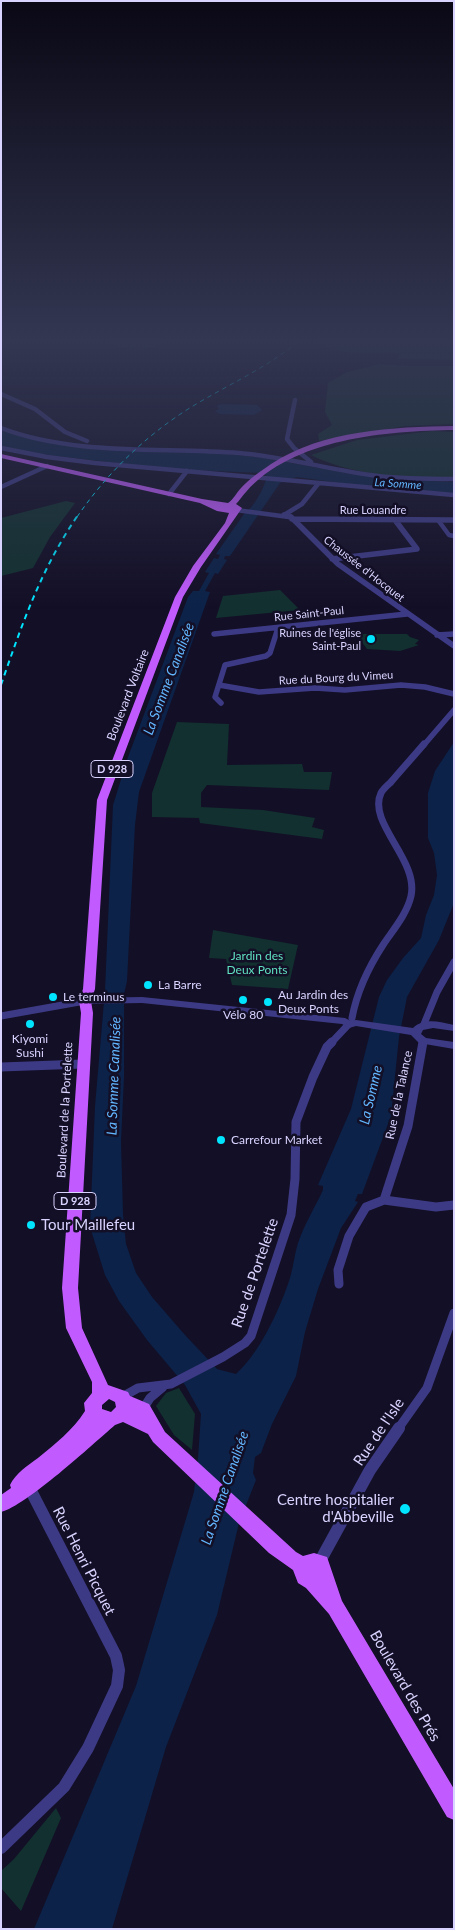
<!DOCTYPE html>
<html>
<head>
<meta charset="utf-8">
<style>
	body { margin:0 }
	#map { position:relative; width:455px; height:1930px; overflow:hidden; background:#130f26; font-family:Lato,sans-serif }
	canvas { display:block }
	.frame { position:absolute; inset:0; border:2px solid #d9d4ff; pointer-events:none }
</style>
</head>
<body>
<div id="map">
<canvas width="455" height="1930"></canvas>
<div class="frame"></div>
</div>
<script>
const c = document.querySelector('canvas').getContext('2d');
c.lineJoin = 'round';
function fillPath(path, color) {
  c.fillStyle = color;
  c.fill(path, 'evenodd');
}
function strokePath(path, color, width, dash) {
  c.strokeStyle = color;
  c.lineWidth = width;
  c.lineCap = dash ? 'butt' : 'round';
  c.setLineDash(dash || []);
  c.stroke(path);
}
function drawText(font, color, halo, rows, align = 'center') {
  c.font = font + ' Lato,sans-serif';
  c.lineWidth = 5;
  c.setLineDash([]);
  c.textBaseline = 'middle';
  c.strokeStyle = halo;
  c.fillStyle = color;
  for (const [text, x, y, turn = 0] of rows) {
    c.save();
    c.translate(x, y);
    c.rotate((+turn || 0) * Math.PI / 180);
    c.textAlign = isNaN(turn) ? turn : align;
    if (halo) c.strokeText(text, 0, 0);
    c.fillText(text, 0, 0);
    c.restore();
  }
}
fillPath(new Path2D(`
	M101 340H165C162 342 158 346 154 347 139 352 116 347 101 340Z
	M314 340H454V360L397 359 400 354 398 353C373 352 333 357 314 340Z
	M380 364 409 366H454V424L405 426 319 441 318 434 332 425 325 412 328 383 347 372Z
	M432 431 454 432V477C408 479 353 476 311 455L357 440Z
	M66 501 75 503 50 537 33 568 1 576V518Z
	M280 590 300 610 216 618 223 596Z
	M363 634H407L410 637 419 640 415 644 419 645 400 651 367 649 357 636Z
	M177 722 229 724 227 765 302 764 304 772H332L329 790 207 785 201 793V807L263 810 315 818 312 827 324 830 322 839 200 823 199 818 152 817V793Z
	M213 930 298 945 288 989 232 985 226 959 209 958Z
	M179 1388 195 1414 192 1450 174 1435 156 1406 166 1393Z
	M56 1808 61 1818 21 1911 1 1888V1871L14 1859Z`), '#12302f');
fillPath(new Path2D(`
	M221 404 257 405 262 410 254 415 219 414 215 411 219 409 217 406Z
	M1 430 18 435 137 452H210L264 458 346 473 403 480 454 482V493L348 484 297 477 286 480 280 483 230 556H225L224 559 227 560 218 574 215 573 205 591 210 592 139 792 135 825 127 981 124 994V1078L121 1141 123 1214 126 1244 136 1273 152 1297 185 1335 217 1369 236 1374C259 1353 278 1313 288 1284 293 1271 294 1256 298 1243 304 1225 315 1207 323 1190V1186L318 1185 351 1109 379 997 387 980 403 958 421 938 426 915 434 895 437 875 434 853 428 838V793L435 771 454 742V903L439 940 407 997 399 1037 391 1116 362 1194H358L355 1201 358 1202 341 1228 318 1289 305 1332 296 1376 272 1424 261 1453 255 1457 253 1473 256 1480 239 1523 217 1615 166 1747 112 1929H34L136 1686 194 1492 198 1458 201 1414 185 1385 147 1340 119 1301 105 1275 90 1227 95 1106 105 990 113 805 128 757 188 597 193 591H199L209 573 205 572 214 558 218 559 220 555 216 554 244 514C255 506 264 488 267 476L262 473 168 469 23 452 1 446Z`), '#0c2248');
strokePath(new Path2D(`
	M438 520 449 535 454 536`), '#3d3a85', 4.5);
strokePath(new Path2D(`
	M1 394 35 409 65 432 87 441
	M295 400 287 439 294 448 311 462
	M1 428C75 456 161 447 239 453 286 457 331 470 378 476 403 479 429 479 454 479
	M1 448 47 457 95 463 454 495
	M1 487 47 466
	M169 494 187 471
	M236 510 289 517
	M284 515 302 504 318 484`), '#3d3a85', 4.5);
strokePath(new Path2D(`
	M284 515 291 517 338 564 454 646
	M292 519 454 520
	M332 559 417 549 395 520
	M214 634 407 614
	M437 635 454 634
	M219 685 259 692 315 688 345 690 401 685 425 687 454 694
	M221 703 215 697 225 665 266 656 270 653 278 628
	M423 746 454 710`), '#3d3a85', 5.5);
strokePath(new Path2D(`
	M1 1016 85 1001
	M352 1018C357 991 368 968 383 945 393 930 407 914 411 896 419 860 367 823 381 793 383 789 388 785 391 782 402 769 413 757 424 744
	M424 1024 437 992 454 962
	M331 1043 348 1025
	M423 1043V1041`), '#3d3a85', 7);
strokePath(new Path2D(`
	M1 1067 83 1064
	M384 1200 436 1207 454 1205
	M339 1284 338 1270 349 1236 366 1207 384 1200 408 1126 423 1042
	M122 1397 138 1388 171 1384 223 1357 245 1343 251 1336 291 1215 295 1179 296 1122 313 1077 327 1047 332 1042
	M143 1409 150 1398 163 1387
	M398 1429 427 1388 454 1313`), '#3d3a85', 9);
strokePath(new Path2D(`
	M319 1563 370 1470 399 1428
	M1 1848 64 1787 88 1748 117 1686 119 1670 116 1656 29 1487`), '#3d3a85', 12);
fillPath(new Path2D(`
	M142 997 345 1018 351 1021 356 1020 413 1028C424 1017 440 1022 454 1025V1031L433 1028 423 1030 421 1034 426 1038 454 1042V1049L419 1043 411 1035 356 1026 349 1028 342 1024 142 1003 85 1004 80 1001 85 998Z`), '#3d3a85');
fillPath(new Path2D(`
	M454 426V430C387 431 293 438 246 492 242 496 240 500 236 504L242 508 201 567 183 597 107 800 95 989 91 1001 93 1013 78 1288 82 1328 108 1385 128 1392 130 1396 149 1404 165 1432 296 1552 303 1556 314 1553 327 1557 342 1601 454 1789V1820L447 1817 329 1614 306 1588 298 1583 293 1570 269 1553 153 1442 148 1434 123 1422 115 1425C93 1444 26 1506 1 1512V1495L11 1488 10 1485C15 1474 28 1465 38 1458 55 1444 73 1430 85 1411L84 1403 92 1393V1382L66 1328 62 1288 81 1013 79 1001 83 989 97 800 175 597 193 566 225 523 229 513 217 511 200 503 1 458V454L202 499 228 503C234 499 236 493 241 488 249 479 261 471 271 464 323 430 393 427 454 426ZM109 1399 115 1402 116 1407 111 1412 102 1409V1405Z`), '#c25bff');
strokePath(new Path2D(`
	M77 517C107 473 147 434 193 406 229 384 267 368 300 340`), '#00e5ff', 1, [4.5, 4]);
strokePath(new Path2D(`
	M1 685C22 624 41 569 78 515`), '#00e5ff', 2, [5.5, 4.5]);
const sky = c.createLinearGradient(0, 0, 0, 610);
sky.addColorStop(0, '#0a0815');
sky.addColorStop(0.56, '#333752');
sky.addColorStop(1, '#33375200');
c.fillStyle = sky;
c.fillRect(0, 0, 455, 610);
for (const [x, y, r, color] of [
	[371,639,5,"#00e5ff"],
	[148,985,5,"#00e5ff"],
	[53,997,5,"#00e5ff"],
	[243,1000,5,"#00e5ff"],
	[268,1002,5,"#00e5ff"],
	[30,1024,5,"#00e5ff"],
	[221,1140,5,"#00e5ff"],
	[31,1225,5,"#00e5ff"],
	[405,1509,6,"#00e5ff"]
]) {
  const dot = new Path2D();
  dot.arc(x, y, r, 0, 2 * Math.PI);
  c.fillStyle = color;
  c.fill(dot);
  strokePath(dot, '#130f26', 2);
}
drawText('italic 11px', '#62b6ff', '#130f26', [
	["La Somme",398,484,4]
]);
drawText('11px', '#d9d4ff', '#130f26', [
	["Rue Louandre",373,510],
	["Chaussée d'Hocquet",364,569,38],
	["Rue Saint-Paul",309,614,-6],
	["Rue du Bourg du Vimeu",336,678,-3]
]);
drawText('11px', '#d9d4ff', '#130f26', [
	["Ruines de l'église",361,633],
	["Saint-Paul",361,646]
], 'right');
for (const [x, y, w] of [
	[112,769,42],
	[75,1201,42]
]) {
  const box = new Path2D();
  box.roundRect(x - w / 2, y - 8.5, w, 17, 4);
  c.fillStyle = '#130f26';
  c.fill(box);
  strokePath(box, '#d9d4ff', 1);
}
drawText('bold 11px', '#d9d4ff', null, [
	["D 928",112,769],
	["D 928",75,1201]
]);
drawText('12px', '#d9d4ff', '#130f26', [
	["Boulevard Voltaire",128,695,-69],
	["Rue de la Talance",399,1095,-78],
	["Boulevard de la Portelette",65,1110,-87]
]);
drawText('12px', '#5fe0c0', '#130f26', [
	["Jardin des",257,956],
	["Deux Ponts",257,970]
]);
drawText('12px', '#d9d4ff', '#130f26', [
	["La Barre",158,985],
	["Au Jardin des",278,995],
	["Deux Ponts",278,1009],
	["Le terminus",63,997],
	["Vélo 80",243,1015,"center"],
	["Kiyomi",30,1039,"center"],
	["Sushi",30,1053,"center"],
	["Carrefour Market",231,1140]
], 'left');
drawText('italic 14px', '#62b6ff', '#130f26', [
	["La Somme Canalisée",169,679,-69],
	["La Somme Canalisée",114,1076,-88],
	["La Somme",371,1095,-77],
	["La Somme Canalisée",225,1488,-71]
]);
drawText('15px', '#d9d4ff', '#130f26', [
	["Tour Maillefeu",41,1225],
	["Centre hospitalier",394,1500,"right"],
	["d'Abbeville",394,1517,"right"]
], 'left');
drawText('15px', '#d9d4ff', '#130f26', [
	["Rue de Portelette",255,1273,-71],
	["Rue de l'Isle",379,1432,-56],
	["Rue Henri Picquet",84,1561,63],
	["Boulevard des Prés",405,1686,60]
]);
</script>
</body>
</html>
